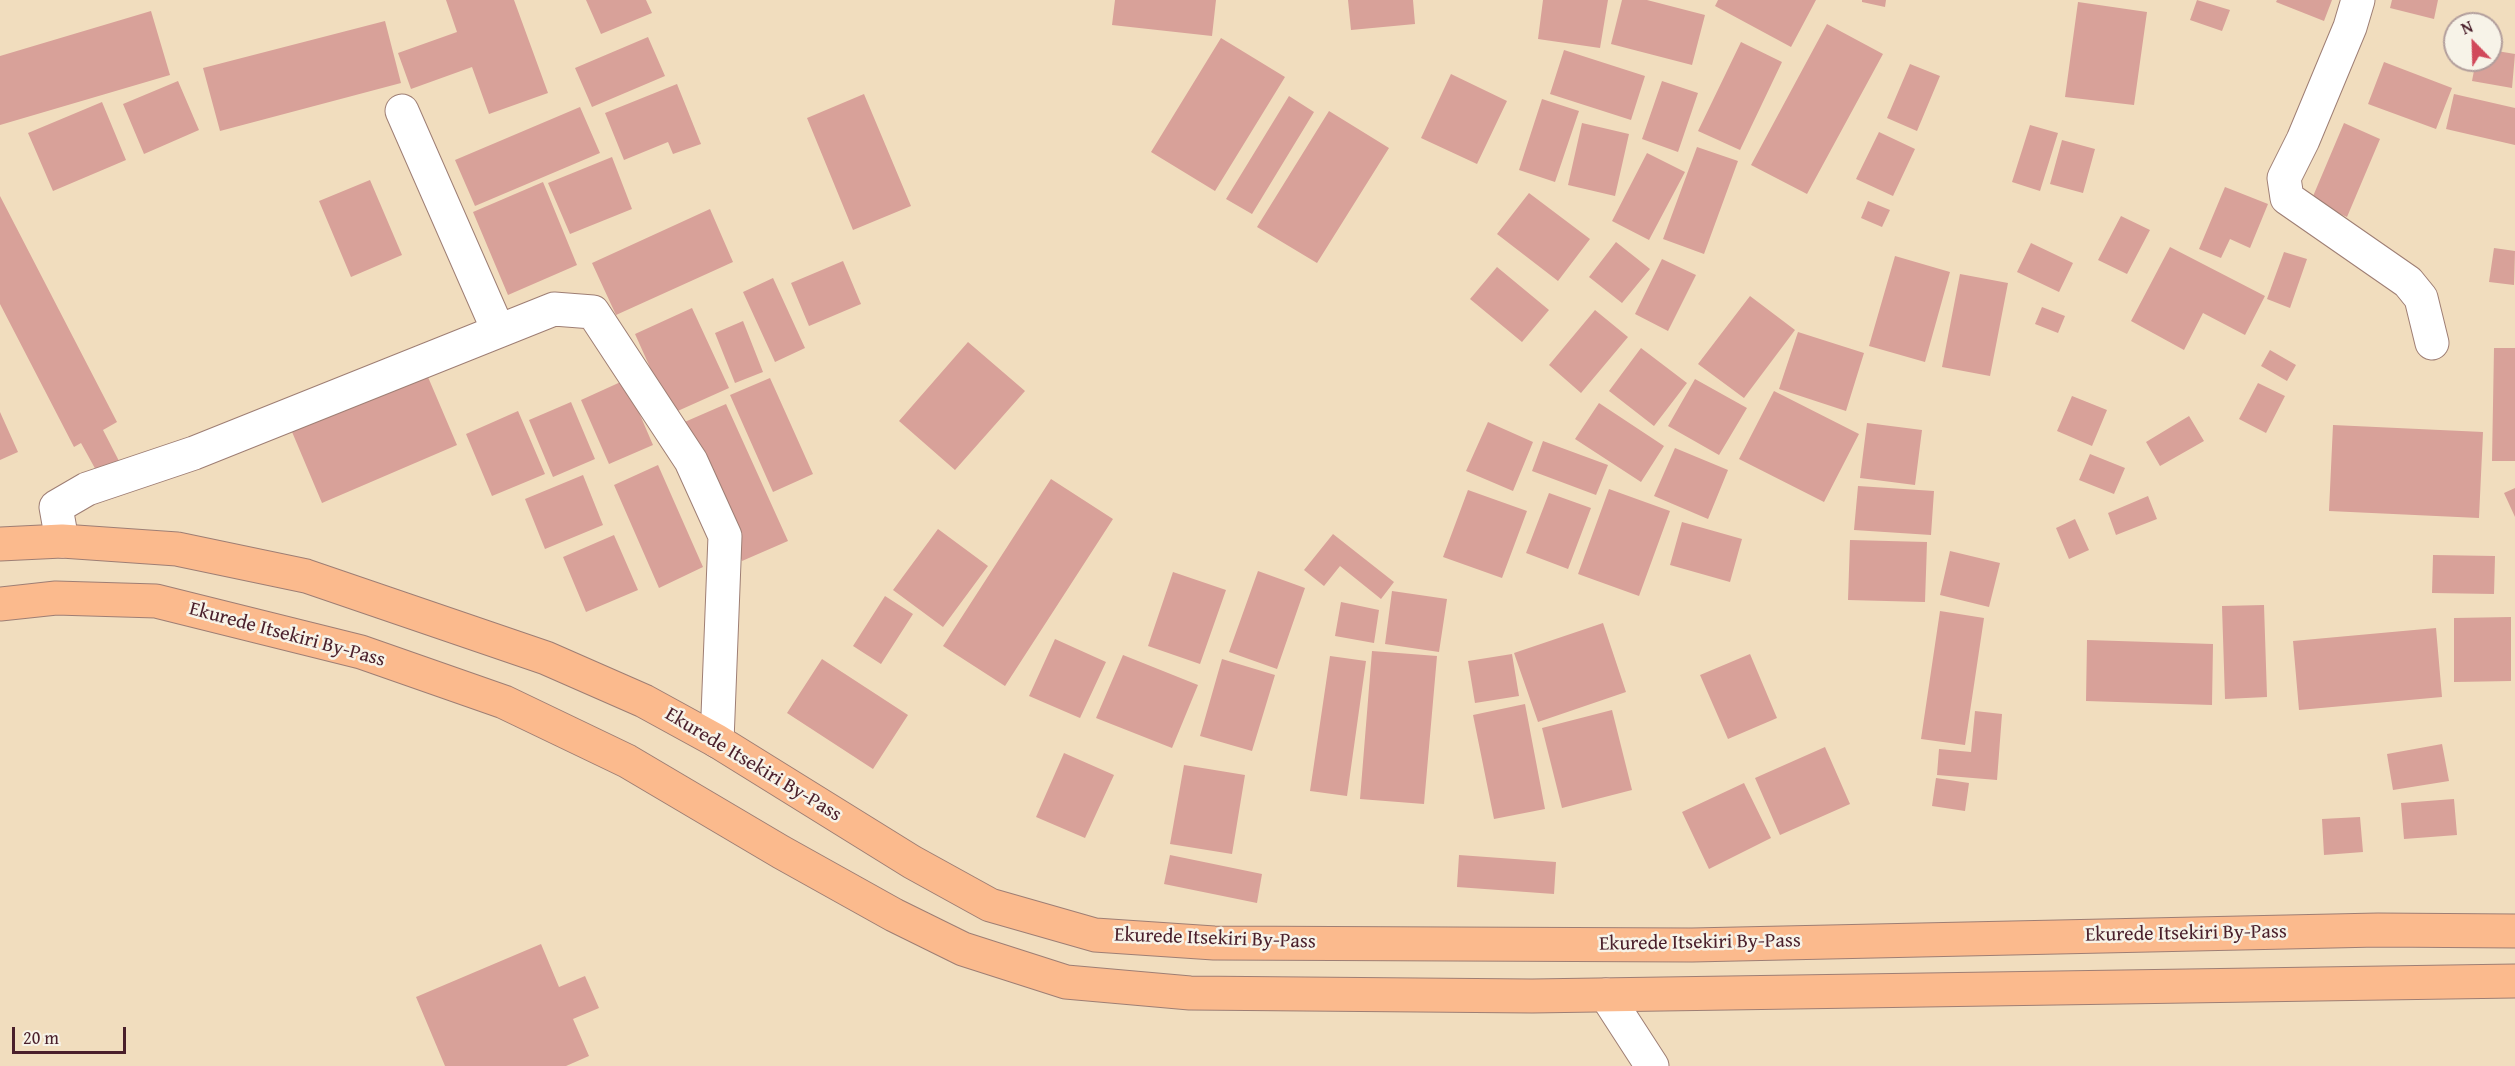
<!DOCTYPE html>
<html>
<head>
<meta charset="utf-8">
<style>
	body { margin:0 }
	#map { position:relative; width:2515px; height:1066px; overflow:hidden; background:#f1ddbe; font-family:"Gentium Book Plus",serif }
	canvas { display:block }
	.north { position:absolute; left:2443px; top:12px; width:60px; height:60px; box-sizing:border-box; background:#f7f3e8; border:2px solid #b29e9c; border-radius:50%; rotate:337deg; font-size:16px; font-weight:700; line-height:24px; text-align:center; color:#4a1f2b }
	.north::after { content:''; display:block; margin:auto; width:21px; height:27px; background:#d1495b; clip-path:polygon(50% 0,100% 100%,50% 72%,0 100%) }
	.scale { position:absolute; left:12px; top:1027px; width:114px; height:27px; box-sizing:border-box; border:3px solid #4a1f2b; border-top:0; padding-left:8px; font-size:18px; line-height:21px; white-space:nowrap; color:#4a1f2b; -webkit-text-stroke:4px #f7f3e8; paint-order:stroke }
</style>
</head>
<body>
<div id="map">
<canvas width="2515" height="1066"></canvas>
<div class="north">N</div>
<div class="scale">20 m</div>
</div>
<script>
const c = document.querySelector('canvas').getContext('2d');
c.lineJoin = 'round';
function fillPath(path, color) {
  c.fillStyle = color;
  c.fill(path, 'evenodd');
}
function strokePath(path, color, width, dash) {
  c.strokeStyle = color;
  c.lineWidth = width;
  c.lineCap = dash ? 'butt' : 'round';
  c.setLineDash(dash || []);
  c.stroke(path);
}
function drawText(font, color, halo, rows, align = 'center') {
  c.font = font + ' "Gentium Book Plus",serif';
  c.lineWidth = 5;
  c.setLineDash([]);
  c.textBaseline = 'middle';
  c.strokeStyle = halo;
  c.fillStyle = color;
  for (const [text, x, y, turn = 0] of rows) {
    c.save();
    c.translate(x, y);
    c.rotate((+turn || 0) * Math.PI / 180);
    c.textAlign = isNaN(turn) ? turn : align;
    if (halo) c.strokeText(text, 0, 0);
    c.fillText(text, 0, 0);
    c.restore();
  }
}
fillPath(new Path2D(`
	M446 0H514L548 93 489 114 472 67 411 89 398 53 457 32Z
	M586 0H646L652 13 601 34Z
	M1115 0H1216L1212 36 1112 25Z
	M1348 0H1413L1415 24 1351 30Z
	M1543 0H1608L1600 48 1538 39Z
	M1622 0H1647L1705 15 1692 65 1611 44Z
	M1718 0H1816L1791 47 1715 6Z
	M1862 0H1886L1885 7 1862 2Z
	M2197 0 2230 10 2222 31 2190 20Z
	M2277 0H2332L2324 21 2276 2Z
	M2392 0H2438L2434 19 2390 8Z
	M2078 2 2147 12 2134 105 2065 97Z
	M151 11 170 75 0 125V56Z
	M385 21 401 83 220 131 203 68Z
	M1827 24 1883 54 1807 194 1751 165Z
	M648 37 665 76 592 107 575 68Z
	M1221 38 1285 77 1215 191 1151 152Z
	M1741 42 1782 62 1740 150 1698 131Z
	M1564 50 1645 76 1631 120 1550 94Z
	M2491 50 2515 54 2512 88 2472 81 2476 60H2491Z
	M2384 62 2452 88 2436 129 2368 104Z
	M1910 64 1940 76 1917 131 1887 118Z
	M1451 74 1507 101 1477 164 1421 138Z
	M178 81 199 130 144 154 123 104Z
	M1662 81 1698 93 1678 152 1642 139Z
	M677 84 701 144 673 154 668 142 624 160 605 113Z
	M864 94 911 206 853 230 807 118Z
	M2454 94 2515 108V145L2446 129Z
	M1289 96 1314 112 1252 214 1226 199Z
	M1542 99 1579 111 1555 182 1519 170Z
	M102 102 126 160 53 191 28 133Z
	M580 107 600 153 475 206 455 160Z
	M1329 111 1389 148 1317 263 1257 227Z
	M1582 123 1629 134 1615 196 1568 185Z
	M2344 123 2380 139 2347 217 2311 201Z
	M2030 125 2058 133 2040 191 2012 182Z
	M1879 132 1915 149 1893 196 1856 179Z
	M2062 140 2095 149 2083 193 2050 184Z
	M1697 147 1738 161 1704 254 1663 239Z
	M1647 153 1685 172 1649 240 1612 221Z
	M612 157 632 209 570 234 548 183Z
	M370 180 402 255 351 277 319 201Z
	M543 182 577 265 508 295 473 212Z
	M2225 187 2268 204 2250 248 2230 239 2221 258 2199 249Z
	M1529 193 1590 239 1558 281 1497 234Z
	M0 196 117 422 103 430 119 461 97 472 81 443 74 447 0 304Z
	M1868 201 1890 210 1882 227 1861 218Z
	M710 209 733 262 616 315 592 263Z
	M2121 216 2150 230 2127 274 2098 260Z
	M1616 242 1650 269 1622 303 1589 277Z
	M2031 243 2073 263 2059 292 2017 272Z
	M2170 247 2265 296 2245 335 2203 313 2184 350 2131 321Z
	M2494 248 2515 251 2514 285 2489 282Z
	M2284 252 2307 259 2290 308 2267 299Z
	M1895 256 1950 272 1925 362 1869 346Z
	M1662 259 1696 275 1668 331 1635 314Z
	M843 261 861 304 809 326 791 283Z
	M1497 267 1549 310 1522 342 1470 299Z
	M1960 274 2008 283 1990 376 1942 367Z
	M773 278 805 348 775 362 743 292Z
	M1750 296 1795 330 1744 398 1698 364Z
	M2042 307 2065 316 2058 333 2035 324Z
	M692 308 729 388 671 414 635 334Z
	M1595 310 1628 337 1581 393 1549 365Z
	M743 321 763 372 735 383 715 333Z
	M1798 332 1864 353 1846 411 1779 389Z
	M968 342 1025 391 955 470 899 421Z
	M1641 348 1687 383 1654 426 1609 391Z
	M2494 348H2515V461H2492Z
	M2270 350 2296 365 2287 381 2261 366Z
	M422 363 457 445 322 503 287 420Z
	M770 378 813 474 773 492 730 395Z
	M1695 379 1747 408 1719 455 1668 426Z
	M625 380 653 445 609 464 581 400Z
	M2258 383 2285 396 2266 433 2239 419Z
	M1774 391 1859 434 1824 502 1739 459Z
	M2072 396 2107 410 2092 446 2057 431Z
	M571 402 595 459 553 477 529 420Z
	M1599 403 1664 446 1641 482 1575 439Z
	M726 404 788 541 742 561 680 424Z
	M518 411 545 474 492 496 466 434Z
	M0 412 18 452 0 460Z
	M2189 416 2204 441 2160 466 2146 442Z
	M1488 422 1533 442 1513 491 1466 471Z
	M1867 423 1922 430 1915 485 1860 478Z
	M2333 425 2483 432 2479 518 2329 511Z
	M1543 441 1608 465 1596 495 1532 471Z
	M1675 448 1728 470 1708 519 1654 496Z
	M2090 454 2125 468 2114 494 2079 480Z
	M658 465 703 567 659 588 614 485Z
	M583 475 603 525 545 549 525 499Z
	M1051 479 1113 519 1005 686 943 646Z
	M1858 486 1934 491 1931 535 1854 530Z
	M2515 488V517L2504 493Z
	M1609 489 1670 511 1639 596 1578 574Z
	M1468 490 1527 511 1502 578 1443 557Z
	M1549 493 1591 508 1568 569 1526 553Z
	M2148 496 2157 519 2116 535 2108 513Z
	M2075 519 2089 550 2069 559 2056 528Z
	M1682 522 1742 539 1730 582 1670 565Z
	M938 529 988 566 943 627 893 590Z
	M1333 534 1394 582 1381 599 1340 566 1324 586 1304 570Z
	M614 535 638 590 586 612 563 557Z
	M1850 540 1927 542 1925 602 1848 600Z
	M1950 551 2000 563 1989 607 1940 595Z
	M2433 555 2495 556 2494 594 2432 593Z
	M1258 571 1305 588 1277 669 1229 652Z
	M1173 572 1226 590 1200 664 1148 646Z
	M1392 591 1447 599 1439 652 1385 644Z
	M885 596 913 614 881 664 853 646Z
	M1341 602 1379 610 1374 643 1335 636Z
	M2264 605 2267 697 2225 699 2222 606Z
	M1940 611 1984 618 1965 745 1921 739Z
	M2511 617V681L2454 682V618Z
	M1603 623 1626 692 1538 722 1514 653Z
	M2436 628 2442 697 2299 710 2293 641Z
	M1055 639 1106 662 1080 718 1029 696Z
	M2087 640 2213 644 2212 705 2086 701Z
	M1372 651 1437 656 1424 804 1360 799Z
	M1512 654 1519 696 1475 703 1468 661Z
	M1750 654 1777 718 1728 739 1700 675Z
	M1123 655 1198 685 1172 748 1096 718Z
	M1330 656 1366 661 1347 796 1310 791Z
	M822 659 908 715 873 769 787 713Z
	M1222 659 1275 675 1252 751 1200 736Z
	M1525 704 1545 809 1494 819 1473 715Z
	M1612 710 1632 790 1562 808 1542 728Z
	M1975 711 2002 714 1997 780 1937 775 1939 749 1971 752Z
	M2442 744 2449 781 2393 790 2387 754Z
	M1825 747 1850 804 1780 835 1755 778Z
	M1064 753 1114 775 1085 838 1036 817Z
	M1184 765 1245 775 1232 854 1170 844Z
	M1936 778 1969 783 1965 811 1932 806Z
	M1744 783 1771 838 1709 869 1682 812Z
	M2454 799 2457 835 2404 839 2401 803Z
	M2360 817 2363 852 2324 855 2322 819Z
	M1170 855 1262 874 1257 903 1164 884Z
	M1459 855 1556 862 1554 894 1457 887Z
	M541 944 559 987 585 976 599 1008 573 1019 589 1056 566 1066H445L416 997Z`), '#d8a199');
const minor = new Path2D(`
	M2358 0 2350 27 2303 140 2284 178 2287 198 2408 282 2421 298 2432 343
	M402 111 498 330
	M62 541 56 507 87 489 194 453 554 309 593 312 691 461 725 536 717 741
	M1606 995 1652 1066`);
const major = new Path2D(`
	M0 544 62 541 177 549 306 576 546 658 644 701 717 741 912 862 990 905 1095 935 1214 943 1692 945 2378 930 2515 931
	M0 604 56 598 156 601 361 652 504 702 627 761 781 852 894 915 963 949 1066 982 1190 993 1532 996 2515 981`);
strokePath(minor, '#9e7e74', 35);
strokePath(major, '#9e7e74', 35);
strokePath(minor, '#fff', 33);
strokePath(major, '#fbba8d', 33);
drawText('20px', '#4a1f2b', '#f7f3e8', [
	["Ekurede Itsekiri By-Pass",287,635,15],
	["Ekurede Itsekiri By-Pass",753,765,31],
	["Ekurede Itsekiri By-Pass",2186,934,-1],
	["Ekurede Itsekiri By-Pass",1215,939,2],
	["Ekurede Itsekiri By-Pass",1700,943,-1]
]);
</script>
</body>
</html>
